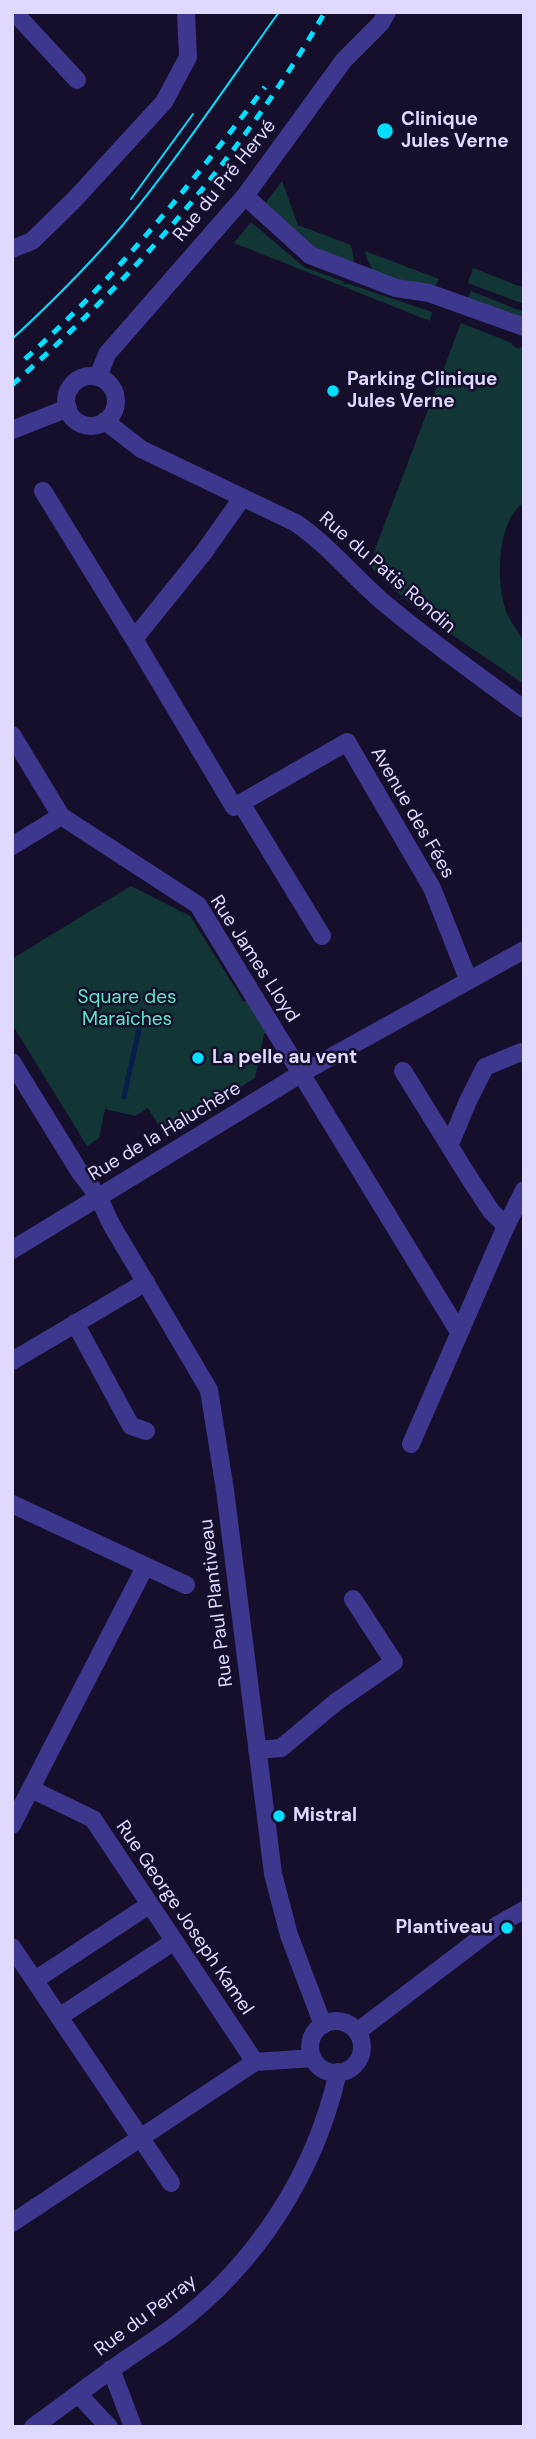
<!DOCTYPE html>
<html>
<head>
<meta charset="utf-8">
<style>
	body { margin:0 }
	#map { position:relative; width:536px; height:2439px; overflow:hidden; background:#150f2b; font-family:"DM Sans",sans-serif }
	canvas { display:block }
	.frame { position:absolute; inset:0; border:14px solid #dfd9ff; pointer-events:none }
</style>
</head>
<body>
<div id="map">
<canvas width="536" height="2439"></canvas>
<div class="frame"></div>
</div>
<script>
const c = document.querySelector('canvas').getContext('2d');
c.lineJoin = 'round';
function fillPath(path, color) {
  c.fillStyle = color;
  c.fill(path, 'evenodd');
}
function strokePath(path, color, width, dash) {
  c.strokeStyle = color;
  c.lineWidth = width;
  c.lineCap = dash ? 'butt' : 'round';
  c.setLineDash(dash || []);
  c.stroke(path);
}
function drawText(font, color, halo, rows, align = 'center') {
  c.font = font + ' "DM Sans",sans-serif';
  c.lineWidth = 5;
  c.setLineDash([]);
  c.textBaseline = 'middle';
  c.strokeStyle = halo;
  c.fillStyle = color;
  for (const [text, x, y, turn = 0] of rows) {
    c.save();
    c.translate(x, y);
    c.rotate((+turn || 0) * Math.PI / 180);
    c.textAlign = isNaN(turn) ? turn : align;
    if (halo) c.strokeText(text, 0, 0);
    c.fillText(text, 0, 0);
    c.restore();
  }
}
fillPath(new Path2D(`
	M282 181 298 225 351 245 355 266 313 250 264 205Z
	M251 222 304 267 345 282 344 284H349L432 312 430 321 234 243Z
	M365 251 439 279 434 288 375 274 367 259Z
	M473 268 524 288V304L468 283Z
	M471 291 524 312V323L467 301Z
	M461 323 512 343V345L519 349 520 347 524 348V502C496 522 496 582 506 611 510 623 522 634 524 645 526 658 524 672 524 684 471 647 413 612 369 565Z
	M131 886 190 916 244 1002 251 998 272 1029 264 1034 255 1078 164 1134 148 1108 135 1116 105 1109 99 1138 87 1146 12 1024V959Z`), '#123635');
strokePath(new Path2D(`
	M140 1024 141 1019
	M124 1097 139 1030`), '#071e4c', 5);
strokePath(new Path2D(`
	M14 12 77 80
	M245 196 310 255 396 288 429 293 524 327
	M12 249 32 241 74 200 164 102 188 57 186 12
	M66 401a25 25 0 1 1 50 0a25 25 0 1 1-50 0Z
	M98 377 107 354 245 196 344 60 381 23 387 12
	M105 421 141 449 296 523C328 545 353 576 383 602 428 640 476 674 524 709
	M12 430 68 408
	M43 491 134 639
	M242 498 204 552 134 639 234 807 347 742 432 888 468 979
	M12 735 61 816 198 905 459 1332
	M241 803 322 936
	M12 846 61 816
	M12 1062 79 1171 98 1196 111 1224 209 1390 225 1490 273 1874 289 1935 323 2025
	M403 1071 468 1176 491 1211 506 1226
	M450 1144 468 1101 485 1067 521 1052 524 1053
	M12 1250 302 1073 524 950
	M75 1323 131 1426 146 1431
	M12 1361 146 1282
	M411 1444 506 1226 524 1190
	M12 1504 186 1585
	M257 1750 281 1748 336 1702 394 1662 353 1599
	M31 1789 93 1819 255 2062
	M12 1825 145 1567
	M12 1947 171 2183
	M35 1980 149 1905
	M59 2017 173 1942
	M310 2047a26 26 0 1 1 52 0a26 26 0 1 1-52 0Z
	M357 2032 499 1924 524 1910
	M12 2223 255 2062 313 2058
	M111 2369 133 2427
	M78 2394 109 2427
	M33 2427C60 2408 85 2388 111 2370 131 2355 153 2342 173 2327 256 2265 315 2174 338 2072`), '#3d378d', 18);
strokePath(new Path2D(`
	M131 199 193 114
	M12 339C49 305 84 270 117 232 175 163 226 86 279 12`), '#05deff', 2);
strokePath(new Path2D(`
	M25 359C116 278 192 183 265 87
	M12 385C134 278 244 153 325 12`), '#05deff', 5, [10, 9]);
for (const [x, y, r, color] of [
	[385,131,9,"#05deff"],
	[333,391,7,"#05deff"],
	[198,1058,7,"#05deff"],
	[279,1816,7,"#05deff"],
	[507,1928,7,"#05deff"]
]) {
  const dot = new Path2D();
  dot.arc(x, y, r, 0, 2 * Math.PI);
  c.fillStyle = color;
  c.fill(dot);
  strokePath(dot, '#150f2b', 2.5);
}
drawText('bold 19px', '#dfd9ff', '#150f2b', [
	["Clinique",401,120],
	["Jules Verne",401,142],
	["Parking Clinique",347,380],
	["Jules Verne",347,402],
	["La pelle au vent",212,1058],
	["Mistral",293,1816],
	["Plantiveau",493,1928,"right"]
], 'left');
drawText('19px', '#dfd9ff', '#150f2b', [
	["Rue du Pré Hervé",225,181,-51],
	["Rue du Patis Rondin",387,573,41],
	["Avenue des Fées",412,813,60],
	["Rue James Lloyd",254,959,57],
	["Rue de la Haluchère",165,1132,-31],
	["Rue Paul Plantiveau",217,1603,-97],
	["Rue George Joseph Kamel",184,1918,56],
	["Rue du Perray",146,2316,-37]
]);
drawText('19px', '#5de8c9', '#150f2b', [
	["Square des",127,998],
	["Maraîches",127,1020]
]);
</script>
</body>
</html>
